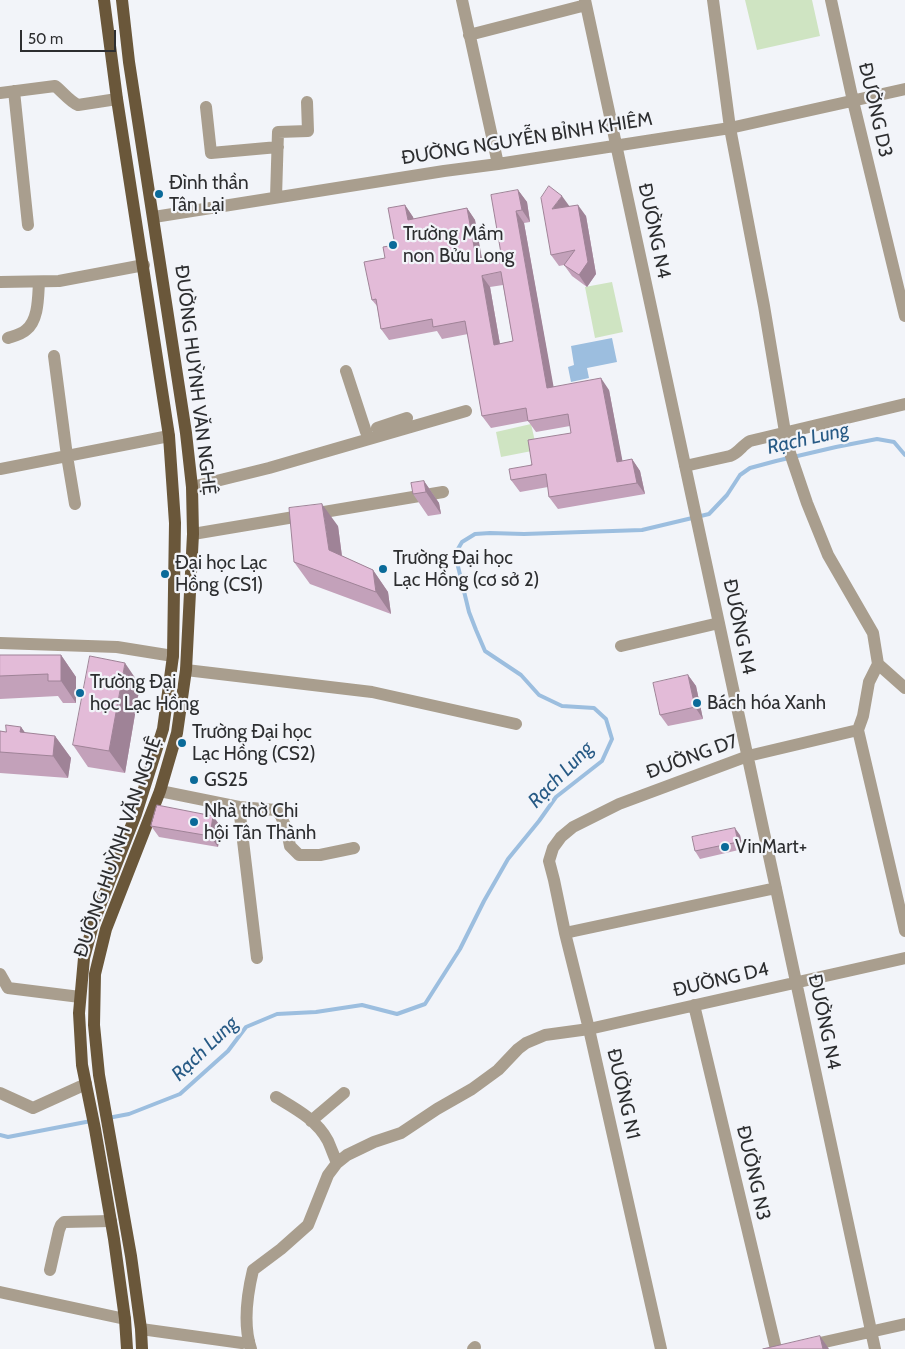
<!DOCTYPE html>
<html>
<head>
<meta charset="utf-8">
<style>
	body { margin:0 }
	#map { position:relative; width:905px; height:1349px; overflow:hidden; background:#f2f4f9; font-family:Cabin,sans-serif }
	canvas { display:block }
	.scale { position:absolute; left:20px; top:30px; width:96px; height:22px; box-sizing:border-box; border:2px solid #2d2e30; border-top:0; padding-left:6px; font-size:15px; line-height:18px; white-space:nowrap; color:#2d2e30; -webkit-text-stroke:4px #f2f4f9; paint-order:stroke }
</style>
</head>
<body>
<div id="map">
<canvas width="905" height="1349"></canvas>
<div class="scale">50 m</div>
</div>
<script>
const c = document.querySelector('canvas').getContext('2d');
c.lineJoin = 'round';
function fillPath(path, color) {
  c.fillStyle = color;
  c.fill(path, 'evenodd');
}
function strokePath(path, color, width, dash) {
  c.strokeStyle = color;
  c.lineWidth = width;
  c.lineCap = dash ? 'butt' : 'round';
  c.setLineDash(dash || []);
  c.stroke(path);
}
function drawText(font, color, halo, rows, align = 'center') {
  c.font = font + ' Cabin,sans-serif';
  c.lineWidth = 4.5;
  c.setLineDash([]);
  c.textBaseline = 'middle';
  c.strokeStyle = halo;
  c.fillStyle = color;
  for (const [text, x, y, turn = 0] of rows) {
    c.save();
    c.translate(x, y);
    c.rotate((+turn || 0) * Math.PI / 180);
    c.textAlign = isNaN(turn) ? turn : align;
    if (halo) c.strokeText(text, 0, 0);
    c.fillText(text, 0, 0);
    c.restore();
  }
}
fillPath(new Path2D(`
	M745 0H812L820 36 757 50Z
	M612 282 623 332 595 338 585 287Z
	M531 424 537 450 501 457 496 432Z`), '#cfe4c2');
fillPath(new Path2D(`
	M612 338 617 362 587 368 589 378 571 382 568 367 574 365 571 346Z`), '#9cbedf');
strokePath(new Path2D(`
	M108 1118 129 1114 180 1094 228 1051 246 1027 277 1014 316 1012 362 1005 397 1014 425 1004 460 949 484 901 508 859 539 821 556 797 602 761 612 739 606 719 594 708 562 706 539 695 521 675 485 651 476 630 469 612 455 554 462 542 475 534 490 533 524 534 642 530 709 514 727 495 740 475 750 468 776 461 836 447 877 439 894 442 905 455
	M0 1135 8 1137 91 1121`), '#9cbedf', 4);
strokePath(new Path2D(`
	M462 0 498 164
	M585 0 875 1349
	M713 0 730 128 764 306 785 432 790 453 807 503 828 555 873 633 878 664 869 682 863 716 858 730
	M831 0 853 101 905 316
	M469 35 586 5
	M14 91 28 225
	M0 93 55 86C62 91 69 101 78 105L117 99
	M206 107 211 153 278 147
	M276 197 278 132 308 131 307 102
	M154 217 444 171 498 164 730 128 905 89
	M0 282 59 281 144 265
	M8 338C14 336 22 334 26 330 39 320 38 296 39 282
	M54 356 67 456 75 504
	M346 371 366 432
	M377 428 407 418
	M685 466 730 456C739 453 742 445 750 441L905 404
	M0 469 169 436
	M192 487 269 468 466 411
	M193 534 443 492
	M0 643 117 647 173 656
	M621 646 719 623
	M878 664 905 688
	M186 670 372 692 516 724
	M858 730 905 931
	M160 791 239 807 276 810 281 816 287 831 290 846 299 855H320L354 848
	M239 807 257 958
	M565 933 776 888
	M0 974 8 988 80 997
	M694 1005 776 1349
	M0 1093 33 1108 86 1084
	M276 1097C296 1109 317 1120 328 1141 331 1148 334 1156 337 1163
	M311 1121 344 1093
	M50 1270 59 1230 61 1225 64 1222 111 1221
	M0 1292 125 1319
	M141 1329 242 1343 249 1341
	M251 1349C243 1325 247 1295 253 1270L281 1249 308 1225 328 1175 337 1163 347 1155 374 1142 401 1133 437 1109 472 1089 498 1070 518 1049 526 1043 545 1035 589 1029 905 958
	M473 1349 475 1347
	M661 1349 589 1029 565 933 554 880 549 861 553 848 561 837 573 827 619 804 748 756 858 730
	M793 1349 905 1324`), '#a99e8e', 12);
strokePath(new Path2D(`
	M104 0 117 99 169 436 175 523 173 656 163 729 136 814 94 921 84 958 79 1013 82 1065 95 1129 114 1239 125 1319 127 1349
	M122 0 129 62 186 433 192 487 193 534 186 670 177 733 160 791 106 929 95 974 94 1025 99 1075 131 1256 141 1329 142 1349`), '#6a573a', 12);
fillPath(new Path2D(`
	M518 190 527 202 530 222 524 223 553 387 609 390 622 461 632 459 640 471 645 494 558 509 549 497 548 487 520 492 511 480 571 433 570 426 536 432 528 421 491 428 482 416 468 334 442 339 437 331 389 340 381 329 377 306 372 300 385 258 395 245 405 205 413 217 414 219 467 208 475 220 482 262 502 259ZM503 285 513 341 500 344 490 287Z
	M569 206 586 216 596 274 587 287 572 276 564 265 559 266 551 255Z
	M424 481 439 503 441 514 428 516 413 494Z
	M338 526 342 556 373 570 388 592 391 614 310 584 294 562Z
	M0 655H61L76 677V703H63L58 696 0 699Z
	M688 675 696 686 703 719 668 726 660 715Z
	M140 685 125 773 88 767 73 745Z
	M21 727 25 733 55 736 71 758 68 778 0 773V731L6 732Z
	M213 816 221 827 218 847 159 837 151 826Z
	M740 835 743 849 700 859 695 851Z`), '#c3a1ba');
fillPath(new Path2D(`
	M518 190 527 202 530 222 522 210Z
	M562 196 570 207 552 209Z
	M405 205 413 217 416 232 408 220Z
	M578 205 586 216 596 274 587 287 579 275Z
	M467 208 475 220 485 275 477 263Z
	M516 211 524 223 556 400 547 388Z
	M482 276 490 287 502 356 494 345Z
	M601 378 609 390 625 474 617 462Z
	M632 459 640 471 645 494 637 483Z
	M424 481 439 503 441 514 426 492Z
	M322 504 338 526 344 572 329 550Z
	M373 570 388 592 391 614 376 592Z
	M61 655 76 677V703L61 681Z
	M125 663 140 685 125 773 109 751Z
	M688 675 696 686 703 719 695 707Z
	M21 727 37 749 20 732Z
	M55 736 71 758 68 778 53 756Z
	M213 816 221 827 218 847 210 836Z
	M735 828 740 835 743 849 738 842Z
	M820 1336 829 1349H823Z`), '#9f8397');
const building = new Path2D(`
	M549 186 562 196 552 209 578 205 588 262 579 275 564 265 575 250 551 255 541 198Z
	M518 190 522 210 516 211 547 388 601 378 617 462 632 459 637 483 549 497 546 474 511 480 509 469 532 465 528 440 571 433 568 414 528 421 526 408 482 416 465 321 433 327 432 319 381 329 376 299 372 300 364 262 385 258 383 247 395 245 388 208 405 205 408 220 467 208 477 263 502 259 491 195ZM501 272 513 341 494 345 482 276Z
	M424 481 426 492 413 494 411 483Z
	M322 504 329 550 373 570 376 592 294 562 289 508Z
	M0 655H61V681H48V674L0 676Z
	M90 656 125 663 109 751 73 745Z
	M688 675 695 707 660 715 653 683Z
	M6 725 21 727 20 732 55 736 53 756 0 752V731L6 732Z
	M157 805 213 816 210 836 151 826Z
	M735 828 738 842 695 851 692 837Z
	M820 1336 823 1349H763Z`);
fillPath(building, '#e3bbd8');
strokePath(building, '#9f8397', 1);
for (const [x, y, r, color] of [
	[159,194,5,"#0a6a99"],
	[393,245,5,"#0a6a99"],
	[383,569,5,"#0a6a99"],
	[165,574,5,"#0a6a99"],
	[80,693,5,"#0a6a99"],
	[697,703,5,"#0a6a99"],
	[182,743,5,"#0a6a99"],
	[194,780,5,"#0a6a99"],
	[194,822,5,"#0a6a99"],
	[725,847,5,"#0a6a99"]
]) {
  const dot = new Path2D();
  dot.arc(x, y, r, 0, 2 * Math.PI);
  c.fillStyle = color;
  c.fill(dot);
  strokePath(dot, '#f2f4f9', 2);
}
drawText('19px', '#2d2e30', '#f2f4f9', [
	["ĐƯỜNG D3",875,110,77],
	["ĐƯỜNG NGUYỄN BỈNH KHIÊM",527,139,-9],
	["ĐƯỜNG N4",654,231,78],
	["ĐƯỜNG HUỲNH VĂN NGHỆ",195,380,83],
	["ĐƯỜNG N4",739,627,78],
	["ĐƯỜNG D7",692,757,-20],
	["ĐƯỜNG HUỲNH VĂN NGHỆ",118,847,-71],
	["ĐƯỜNG D4",721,980,-13],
	["ĐƯỜNG N4",824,1022,78],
	["ĐƯỜNG N1",623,1094,77],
	["ĐƯỜNG N3",753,1173,77]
]);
drawText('19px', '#2d2e30', '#f2f4f9', [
	["Đình thần",169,183],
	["Tân Lại",169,205],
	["Trường Mầm",403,234],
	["non Bửu Long",403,256],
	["Trường Đại học",393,558],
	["Lạc Hồng (cơ sở 2)",393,580],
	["Đại học Lạc",175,563],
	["Hồng (CS1)",175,585],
	["Trường Đại",90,682],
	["học Lạc Hồng",90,704],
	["Bách hóa Xanh",707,703],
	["Trường Đại học",192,732],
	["Lạc Hồng (CS2)",192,754],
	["GS25",204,780],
	["Nhà thờ Chi",204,811],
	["hội Tân Thành",204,833],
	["VinMart+",735,847]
], 'left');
drawText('italic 20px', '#275a85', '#f2f4f9', [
	["Rạch Lung",808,439,-13],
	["Rạch Lung",561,775,-46],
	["Rạch Lung",205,1049,-44]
]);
</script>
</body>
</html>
